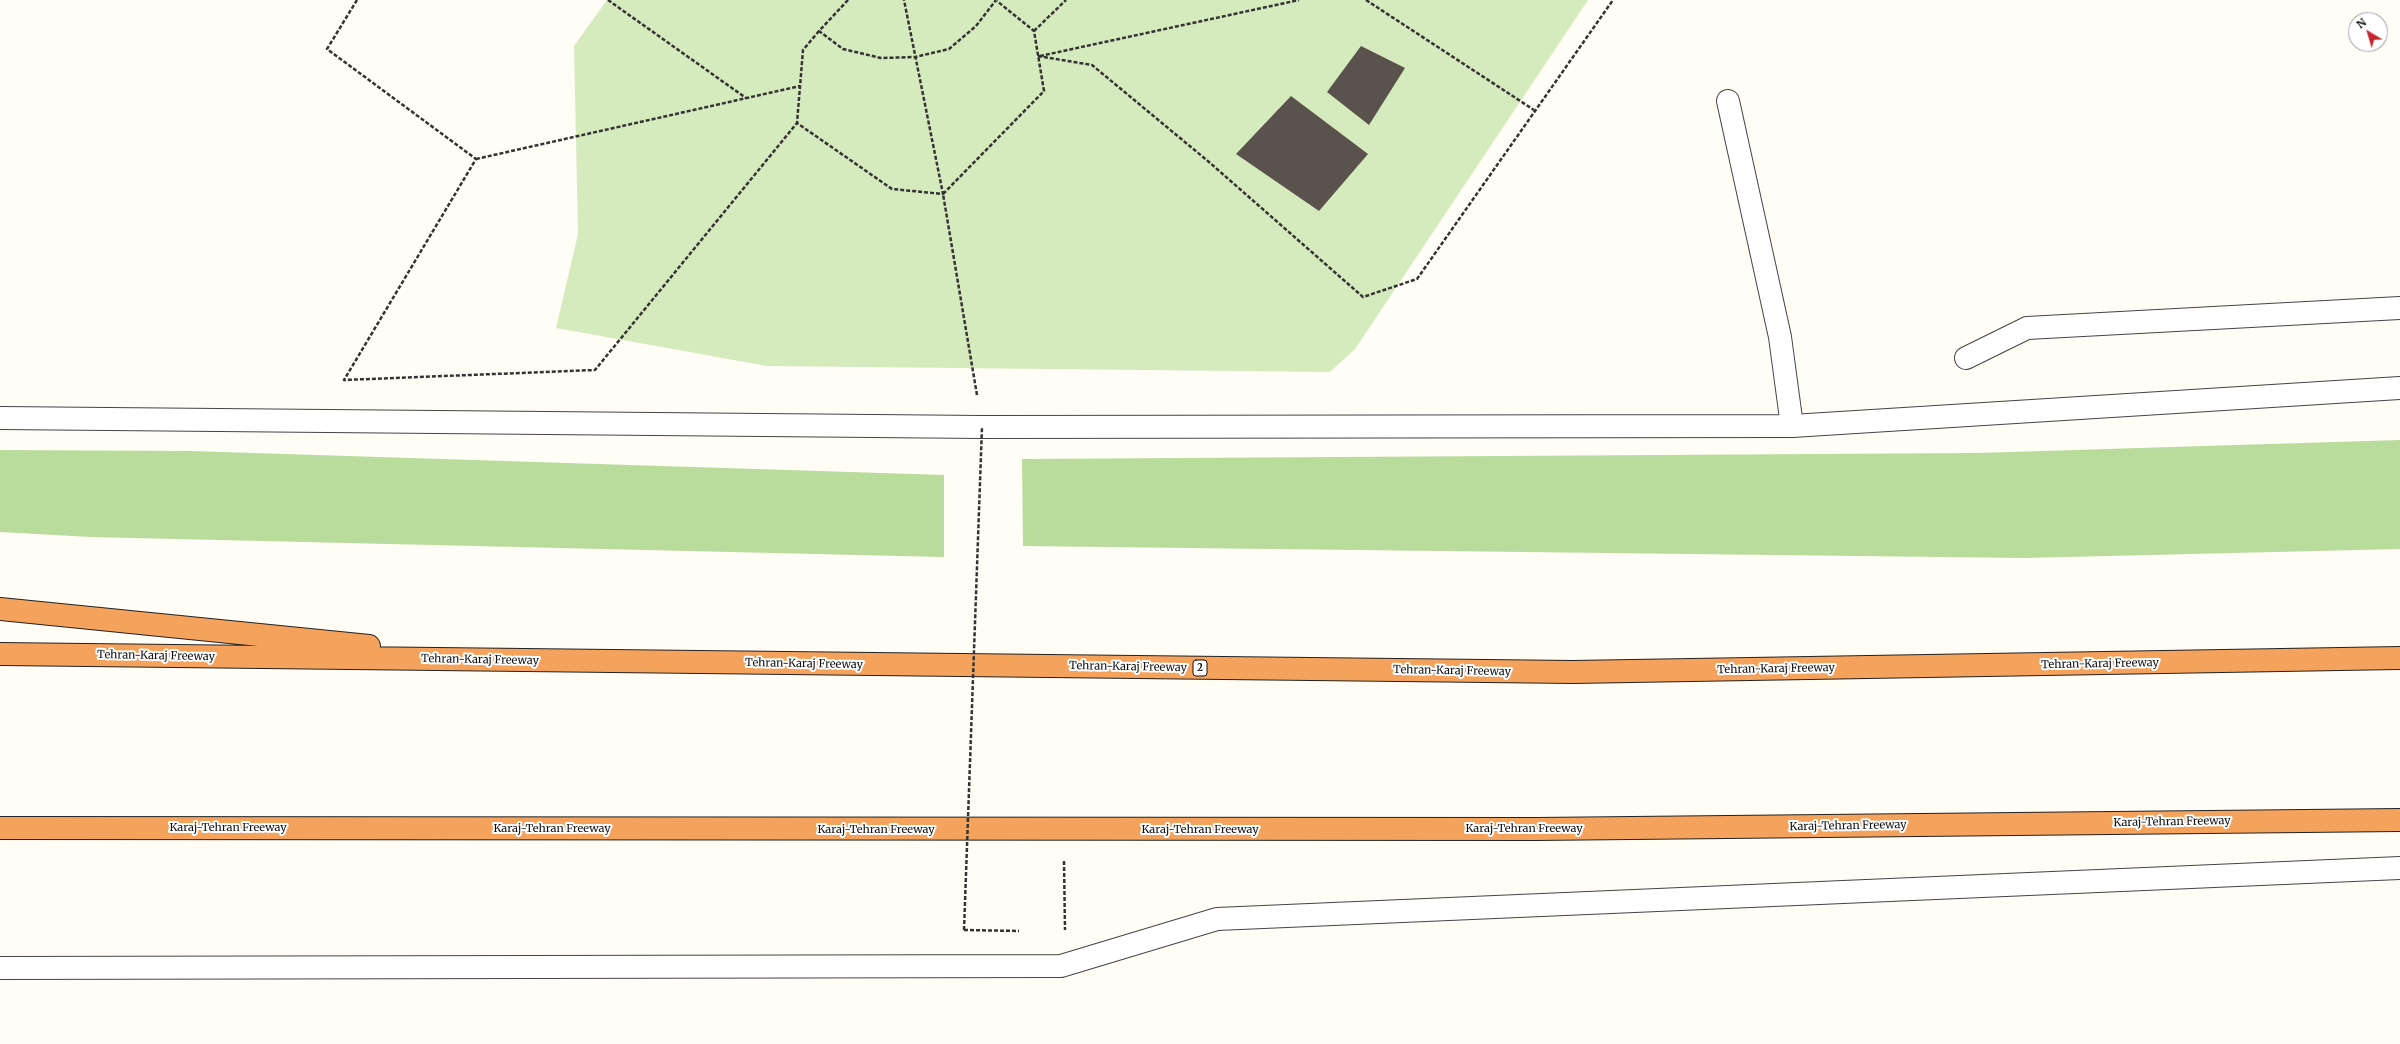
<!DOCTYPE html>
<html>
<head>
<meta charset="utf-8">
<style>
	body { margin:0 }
	#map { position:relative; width:2400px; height:1044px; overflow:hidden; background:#fffdf5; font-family:Merriweather,serif }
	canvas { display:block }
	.north { position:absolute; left:2348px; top:12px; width:40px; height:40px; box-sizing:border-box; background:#fff; border:1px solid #a0a0a0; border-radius:50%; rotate:322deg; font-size:11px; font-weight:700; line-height:16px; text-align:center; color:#111 }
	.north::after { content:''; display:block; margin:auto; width:14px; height:18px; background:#c4262e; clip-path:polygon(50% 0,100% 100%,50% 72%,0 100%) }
</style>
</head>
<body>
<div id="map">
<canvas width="2400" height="1044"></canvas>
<div class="north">N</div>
</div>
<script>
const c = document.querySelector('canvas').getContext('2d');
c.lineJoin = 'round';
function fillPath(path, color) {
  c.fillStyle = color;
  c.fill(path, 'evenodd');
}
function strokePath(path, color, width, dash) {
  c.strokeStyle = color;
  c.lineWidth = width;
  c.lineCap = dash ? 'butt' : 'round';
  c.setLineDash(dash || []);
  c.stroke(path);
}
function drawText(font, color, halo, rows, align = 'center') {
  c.font = font + ' Merriweather,serif';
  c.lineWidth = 4;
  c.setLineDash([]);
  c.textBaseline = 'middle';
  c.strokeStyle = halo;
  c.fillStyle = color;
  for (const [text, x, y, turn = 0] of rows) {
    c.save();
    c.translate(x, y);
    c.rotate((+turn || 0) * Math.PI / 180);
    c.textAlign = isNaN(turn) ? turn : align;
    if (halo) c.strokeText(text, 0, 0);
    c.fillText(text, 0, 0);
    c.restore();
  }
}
fillPath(new Path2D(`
	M607 0H1588L1355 349 1330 372 767 366 556 328 578 234 574 46Z`), '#d5ebbd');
fillPath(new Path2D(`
	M2400 440V549L2024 558 1023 546 1022 459 1977 453Z
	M0 450 191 451 944 475V557L91 537 0 532Z`), '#b9dc9c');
fillPath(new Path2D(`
	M1361 46 1405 68 1369 125 1327 92Z
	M1291 96 1368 154 1319 211 1236 154Z`), '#5a524d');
const lane = new Path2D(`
	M1728 101 1780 337 1792 426
	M1966 358 2027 328 2400 308`);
const street = new Path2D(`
	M0 418 982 427 1792 426 2400 388
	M0 968 1061 966 1217 919 2400 868`);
const highway = new Path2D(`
	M0 609 369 646
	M0 654 1573 672 2400 658
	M0 828 1536 829 2400 820`);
strokePath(lane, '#444', 24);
strokePath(street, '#444', 24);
strokePath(highway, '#222', 24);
strokePath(new Path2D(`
	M357 0 327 49 476 159 344 380 595 370 797 123
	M608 0 746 98
	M848 0 819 31 843 49 881 58 915 57 949 49 976 26 996 0
	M1366 0 1534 110
	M819 31 803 50 797 123 892 189 943 194 904 0
	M1034 31 1066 0
	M1038 56 1092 65 1209 162 1363 297 1417 279 1613 0
	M1040 56 1299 0
	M476 159 800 86
	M977 395 943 194 1044 91 1034 31 997 1
	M1064 861 1065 930
	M964 930 1019 931`), '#333', 2.5, [4, 2]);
strokePath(lane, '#fff', 22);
strokePath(street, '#fff', 22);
strokePath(highway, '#f5a25d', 22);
strokePath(new Path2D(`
	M964 930 982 427`), '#333', 2.5, [4, 2]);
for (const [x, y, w] of [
	[1200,668,14]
]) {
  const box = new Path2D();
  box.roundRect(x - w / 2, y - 8, w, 16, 3);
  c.fillStyle = '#fff';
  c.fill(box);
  strokePath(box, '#111', 1);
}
drawText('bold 10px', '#111', null, [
	["2",1200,668]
]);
drawText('11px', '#111', '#fff', [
	["Tehran-Karaj Freeway",156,656,1],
	["Tehran-Karaj Freeway",480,660,1],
	["Tehran-Karaj Freeway",804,664,1],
	["Tehran-Karaj Freeway",2100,664,-1],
	["Tehran-Karaj Freeway",1128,667,1],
	["Tehran-Karaj Freeway",1776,669,-1],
	["Tehran-Karaj Freeway",1452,671,1],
	["Karaj-Tehran Freeway",2172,822,-1],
	["Karaj-Tehran Freeway",1848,826,-1],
	["Karaj-Tehran Freeway",228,828],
	["Karaj-Tehran Freeway",552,829],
	["Karaj-Tehran Freeway",1524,829],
	["Karaj-Tehran Freeway",876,830],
	["Karaj-Tehran Freeway",1200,830]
]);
</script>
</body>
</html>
